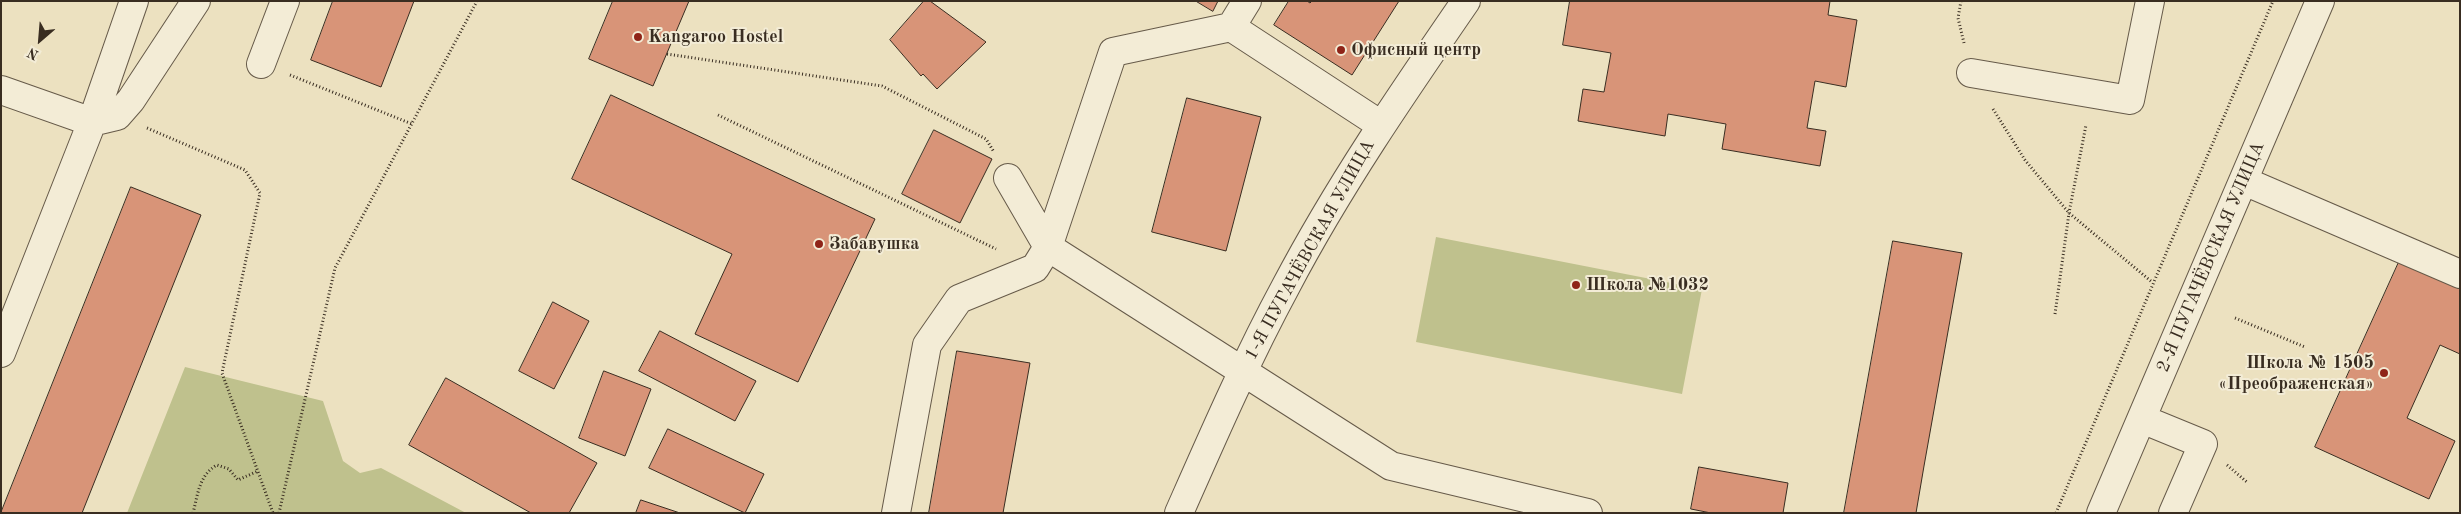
<!DOCTYPE html>
<html>
<head>
<meta charset="utf-8">
<style>
	body { margin:0 }
	#map { position:relative; width:2461px; height:514px; overflow:hidden; background:#ece1c0; font-family:"Old Standard TT",serif }
	canvas { display:block }
	.frame { position:absolute; inset:0; border:2px solid #392d21; pointer-events:none }
	.north { position:absolute; left:15px; top:15px; width:50px; height:50px; -webkit-text-stroke:4px #f3ecd6; paint-order:stroke; rotate:207deg; font-size:14px; font-weight:700; line-height:20px; text-align:center; color:#392d21 }
	.north::after { content:''; display:block; margin:auto; width:18px; height:22px; background:#392d21; clip-path:polygon(50% 0,100% 100%,50% 72%,0 100%) }
</style>
</head>
<body>
<div id="map">
<canvas width="2461" height="514"></canvas>
<div class="frame"></div>
<div class="north">N</div>
</div>
<script>
const c = document.querySelector('canvas').getContext('2d');
c.lineJoin = 'round';
function fillPath(path, color) {
  c.fillStyle = color;
  c.fill(path, 'evenodd');
}
function strokePath(path, color, width, dash) {
  c.strokeStyle = color;
  c.lineWidth = width;
  c.lineCap = dash ? 'butt' : 'round';
  c.setLineDash(dash || []);
  c.stroke(path);
}
function drawText(font, color, halo, rows, align = 'center') {
  c.font = font + ' "Old Standard TT",serif';
  c.lineWidth = 4;
  c.setLineDash([]);
  c.textBaseline = 'middle';
  c.strokeStyle = halo;
  c.fillStyle = color;
  for (const [text, x, y, turn = 0] of rows) {
    c.save();
    c.translate(x, y);
    c.rotate((+turn || 0) * Math.PI / 180);
    c.textAlign = isNaN(turn) ? turn : align;
    if (halo) c.strokeText(text, 0, 0);
    c.fillText(text, 0, 0);
    c.restore();
  }
}
fillPath(new Path2D(`
	M1436 237 1702 289 1682 394 1416 342Z
	M185 367 323 401 343 461 360 473 381 468 466 513H127Z`), '#bfc18d');
const building = new Path2D(`
	M333 1H414L381 87 311 60Z
	M613 1H689L653 86 589 59Z
	M924 1H930L986 42 937 89 923 74 921 76 890 40Z
	M1196 1H1218L1213 11Z
	M1289 1H1307L1310 3 1312 1H1399L1352 75 1274 25Z
	M1570 1H1830L1828 15 1857 20 1846 87 1815 81 1807 128 1826 131 1820 166 1722 149 1726 124 1668 114 1665 136 1578 121 1583 89 1604 92 1611 53 1563 45Z
	M611 95 875 219 798 382 695 334 732 254 572 179Z
	M1187 98 1261 117 1226 251 1152 232Z
	M934 130 992 159 960 223 902 194Z
	M131 187 201 215 82 513H1Z
	M1893 241 1962 253 1924 466 1916 513H1844Z
	M2399 262 2460 289V354L2440 345 2407 418 2455 441 2429 499 2315 447Z
	M553 302 589 321 554 389 519 371Z
	M660 331 756 381 735 421 639 371Z
	M957 351 1030 363 1003 513H929Z
	M604 371 651 389 625 456 579 438Z
	M446 378 597 463 569 513H531L409 445Z
	M668 429 764 474 745 513 649 468Z
	M1699 467 1788 483 1783 513H1711L1691 509Z
	M641 500 680 513H636Z`);
fillPath(building, '#d89478');
strokePath(building, '#392d21', 1);
const minor = new Path2D(`
	M1247 1 1231 27 1381 125
	M261 64 285 1
	M1971 73 2130 100 2150 1
	M1 90 92 122 117 116 131 100 196 1
	M1008 178 1048 247 1391 466 1588 513
	M2244 181 2460 274
	M1 353 92 122 134 1
	M2142 419 2203 444 2173 513
	M896 513 927 345 959 299 1035 268 1048 247 1113 52 1231 27
	M1179 513C1213 436 1246 360 1286 286 1338 187 1402 94 1466 1
	M2101 513 2320 1`);
strokePath(minor, '#665a49', 30);
strokePath(new Path2D(`
	M1961 1 1958 18 1964 43
	M667 54 882 86 986 139 994 152
	M290 75 412 124
	M1993 109 2025 160 2069 213 2152 282
	M718 115 996 249
	M147 128 245 170 260 193 222 373 273 513
	M2055 314 2069 213 2086 125
	M2235 318 2305 347
	M2227 465 2248 483
	M193 513C198 494 199 475 217 465L229 469 238 480 258 471
	M279 513 335 268 477 1
	M2056 513 2273 1`), '#392d21', 3, [1, 2.5]);
strokePath(minor, '#f3ecd6', 28);
for (const [x, y, r, color] of [
	[638,37,5,"#8f2418"],
	[1341,50,5,"#8f2418"],
	[819,244,5,"#8f2418"],
	[1576,285,5,"#8f2418"],
	[2384,373,5,"#8f2418"]
]) {
  const dot = new Path2D();
  dot.arc(x, y, r, 0, 2 * Math.PI);
  c.fillStyle = color;
  c.fill(dot);
  strokePath(dot, '#f3ecd6', 2);
}
drawText('bold 18px', '#392d21', '#f3ecd6', [
	["Kangaroo Hostel",648,37],
	["Офисный центр",1351,50],
	["Забавушка",829,244],
	["Школа №1032",1586,285],
	["Школа № 1505",2374,363,"right"],
	["«Преображенская»",2374,384,"right"]
], 'left');
drawText('18px', '#392d21', '#f3ecd6', [
	["1-Я ПУГАЧЁВСКАЯ УЛИЦА",1310,250,-61],
	["2-Я ПУГАЧЁВСКАЯ УЛИЦА",2211,257,-67]
]);
</script>
</body>
</html>
